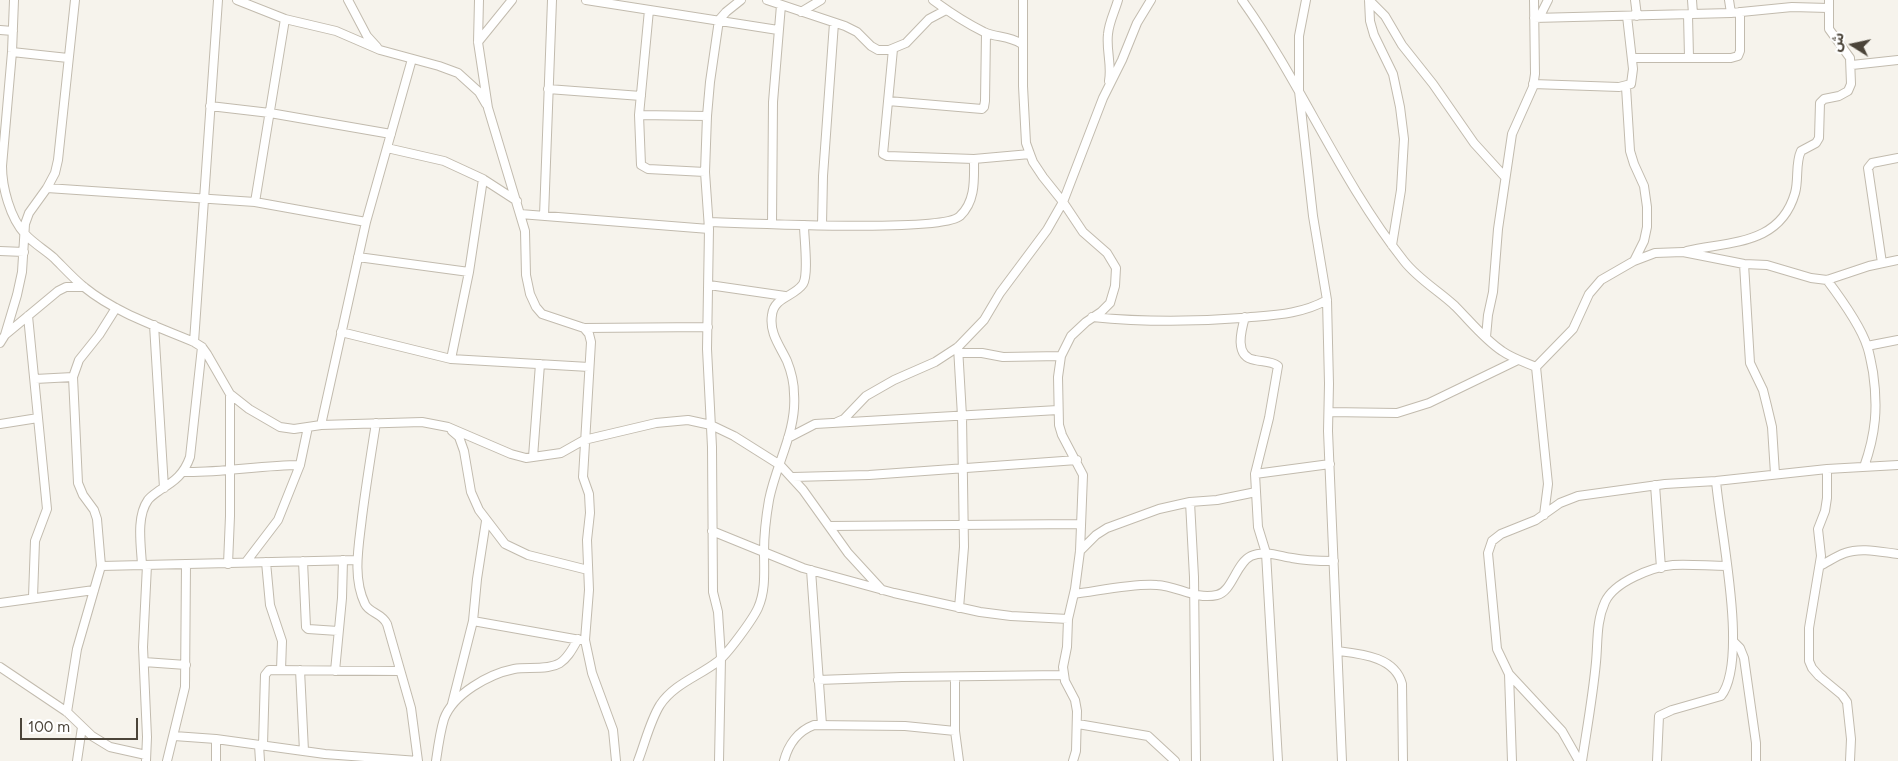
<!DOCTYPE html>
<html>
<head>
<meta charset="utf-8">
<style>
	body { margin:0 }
	#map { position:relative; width:1898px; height:761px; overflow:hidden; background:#f6f3ec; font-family:Figtree,"Noto Sans Arabic",sans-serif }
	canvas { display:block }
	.north { position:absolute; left:1828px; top:20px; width:50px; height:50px; -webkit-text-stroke:4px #fff; paint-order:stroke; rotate:280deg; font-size:14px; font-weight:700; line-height:20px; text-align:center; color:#4b4439 }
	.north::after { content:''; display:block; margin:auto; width:18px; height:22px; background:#4b4439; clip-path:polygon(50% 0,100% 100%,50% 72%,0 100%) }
	.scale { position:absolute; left:20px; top:718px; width:118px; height:22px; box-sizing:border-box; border:2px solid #4b4439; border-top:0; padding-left:6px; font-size:15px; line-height:18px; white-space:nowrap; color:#4b4439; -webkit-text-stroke:4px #fff; paint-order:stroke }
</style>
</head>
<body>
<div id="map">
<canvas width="1898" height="761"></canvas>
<div class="north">ش</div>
<div class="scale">100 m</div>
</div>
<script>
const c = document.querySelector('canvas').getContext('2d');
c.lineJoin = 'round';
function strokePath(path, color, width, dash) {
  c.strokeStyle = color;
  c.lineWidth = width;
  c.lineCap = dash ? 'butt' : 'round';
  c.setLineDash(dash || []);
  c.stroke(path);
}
const minor = new Path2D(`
	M14 0 12 52 2 166C2 187 10 218 25 234 33 243 45 250 54 258 64 268 74 279 84 287 116 313 156 326 194 342L202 347 207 354 230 394 249 409 280 427 294 429 321 425 422 422 448 427 511 454 526 458 561 453 584 440 656 423 688 420 711 425 734 436 780 465 803 490 848 553 882 590
	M237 0 285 19 336 31 380 50 439 66 458 73 479 92 486 104
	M348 0 367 36 377 47
	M479 0 478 42 488 108 525 231 526 275 530 294 536 307 542 314 584 328 708 327
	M586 0 778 30
	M767 0 845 26 857 32 871 46 878 50H889L906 43 929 19 946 10
	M933 0C949 12 966 23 984 32 997 38 1007 35 1022 44
	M1023 0V86L1026 143 1030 154 1033 162 1043 177 1063 202 1083 232 1107 253 1116 268 1115 286 1110 303 1101 312 1086 322 1071 336 1061 356 1058 377 1059 425 1062 435 1083 475 1080 551 1075 589 1068 619 1067 647 1063 667 1065 681 1075 700 1077 711 1076 751 1073 761
	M1242 0C1302 84 1340 180 1404 261 1418 279 1439 291 1455 306 1470 321 1484 339 1502 351 1512 358 1524 362 1536 367
	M1306 0 1299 36V91L1313 216 1327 300 1329 384 1328 431 1342 761
	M1369 0 1370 21 1374 35 1393 74 1400 107 1404 139 1401 190 1392 245
	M1369 0 1385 16 1402 45 1433 84 1474 143 1504 176
	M1635 0 1637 16
	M1692 0 1693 14
	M1729 0 1731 13
	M649 10 639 115 641 165 648 169 705 172
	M801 12 821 0
	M1688 15 1689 57
	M1534 18 1731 13 1792 7 1828 8
	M1539 18 1548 0
	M0 30 13 31
	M478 42 512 0
	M893 49 883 154 887 156 974 159 1030 154
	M12 52 68 58
	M1632 58H1731L1738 56 1740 51V12
	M1852 65 1898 60
	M1109 81C1112 65 1106 50 1108 34 1109 22 1115 11 1118 0
	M1533 84 1619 87 1631 84 1633 69 1627 16
	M1626 87 1630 151 1634 164 1644 186 1647 207V227L1644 241 1634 261
	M548 89 641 96
	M888 101 982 109 984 107 985 101 986 33
	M210 106 270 113 391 134
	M639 115 707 116
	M387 148 444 161 483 179 517 201
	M47 188 255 202 366 222
	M255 202 285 19
	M520 214 709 229
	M544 216 552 0
	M709 222C744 223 943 233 960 216 976 201 974 179 974 159
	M772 224 773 102 781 5
	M822 225 823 176 834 23
	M0 251 24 252
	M1687 251C1731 241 1780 245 1795 193 1799 179 1795 164 1801 151L1816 143 1819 138 1820 103 1824 99 1839 96 1848 91 1851 84 1850 58 1829 29V0
	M358 257 469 272
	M1882 263 1868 168 1872 163 1898 158
	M1744 264 1750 363 1763 390 1767 406 1772 427 1775 474
	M1827 280C1839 296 1861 327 1867 346 1870 354 1871 363 1873 372 1878 407 1876 433 1864 467
	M709 285 785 296
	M28 316 47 509 35 541 33 597
	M1092 317C1142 322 1191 322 1241 318 1272 315 1300 315 1327 300
	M1245 317C1241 331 1234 357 1255 360 1263 362 1271 361 1278 366L1269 418 1255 474 1258 527 1266 553 1278 761
	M154 325 164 488
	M584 328 589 334 591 342 583 477 589 494 590 513 587 540 589 590 585 640 592 673 613 730 616 761
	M341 332 451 359 589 367
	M5 335 17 295 22 272 25 224 29 213 47 188 55 173 58 160 75 0
	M1486 337 1488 315 1493 292 1498 229 1512 134 1533 87 1535 74 1534 0
	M194 342 218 0
	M0 343 5 335 58 291 66 287H84
	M1867 346 1898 340
	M958 347 962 416 964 547 959 608
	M959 353H982L1003 357 1061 356
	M451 359 469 272 483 179
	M35 379 73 377
	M1329 412 1397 413 1429 403 1518 360
	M837 422 844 419 866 396 894 380 935 362 958 347 984 320 1000 293 1047 230 1063 202 1103 98 1122 60 1137 23 1151 0
	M376 423C371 454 366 486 362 517 359 545 352 577 365 604 369 613 382 613 387 624L411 708 418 761
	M0 424 38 418
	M321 425 366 222 412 59
	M452 431 459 437 464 451 471 492 479 510 505 544 528 555 588 570
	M788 438 815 424 1058 410
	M533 457 540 364
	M1827 469V498L1825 511 1818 529 1821 556 1809 628V661L1812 668 1819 676 1842 695 1847 702 1851 739 1850 761
	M183 472C222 473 261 465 300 465
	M1255 474 1330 464
	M793 477 869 475 1077 460
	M1655 485 1661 568
	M1190 502 1194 577 1196 761
	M1544 515 1548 484 1536 367 1573 329 1589 294 1601 280 1634 261 1655 253 1683 252 1744 264 1767 265 1811 278 1827 280 1869 266 1898 260
	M829 526 1081 524
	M712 531 803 568 894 593 980 612 1011 616 1068 619
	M1080 551 1096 535 1107 528 1159 509 1190 502 1217 500 1256 492
	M303 561 306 627 308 629 338 631
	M246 562 278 520 300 465 308 427
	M266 562 270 605 282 641 281 670
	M228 564 230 516V394
	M142 565C141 545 136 517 148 500 151 496 156 493 160 490 175 481 184 474 190 457L202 347
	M101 566 357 560
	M1820 566C1828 562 1836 556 1845 553 1861 547 1881 552 1898 554
	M811 570 822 725
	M1074 594C1098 591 1134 583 1157 585 1178 586 1195 600 1217 595 1232 592 1236 563 1251 556 1264 550 1279 556 1292 558 1306 561 1320 561 1334 561
	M0 603 94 590
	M473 621 580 640
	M1734 642 1740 648 1744 658 1756 743V761
	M1338 651C1362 654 1395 657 1402 684L1403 761
	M144 662 186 665
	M0 667 67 712 92 736 110 747 146 755
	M300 670 304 751
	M335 671 342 598 343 560
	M1509 674 1512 761
	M955 677V731L959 761
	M818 680 902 677 1063 675
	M452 704 473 621 477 579 486 521
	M67 712 77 649 101 566 97 519 94 510 83 495 78 483 73 377 79 360 99 335 116 308
	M1078 724 1148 736 1175 761
	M174 736 216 739 325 754 418 761
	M259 745 260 761
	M263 745 265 675 269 670 400 671
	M77 761 82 727
	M146 761 147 737 143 647 147 565
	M167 761 185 687 186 564
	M216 761V739
	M436 761C438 747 440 732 444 719 453 694 489 674 514 669 519 668 525 668 530 668 559 668 564 665 578 639
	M638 761C645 743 650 721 660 705 674 684 699 676 717 662 727 655 753 619 758 608 766 590 764 571 764 552 764 535 766 517 769 500 776 464 797 431 794 394 794 383 791 371 787 361 780 346 769 333 772 315 774 297 794 297 803 284 809 274 804 238 804 225
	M719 761 721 658 718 612 713 592 712 447 707 349 709 229 705 172 707 116 710 82 719 20 726 12 741 0
	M784 761C788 745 798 731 814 725L905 726 955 731
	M1579 761 1562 731 1509 674 1497 649 1488 553 1492 541 1501 534 1536 520 1560 503 1578 496 1665 484 1716 481 1827 469 1898 465
	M1582 761C1587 728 1593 695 1596 662 1598 642 1596 622 1605 602 1614 582 1652 567 1673 565 1691 564 1709 566 1727 566
	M1657 761 1659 716 1672 710 1721 696C1749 660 1720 529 1716 481`);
strokePath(minor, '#c2bbae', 10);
strokePath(minor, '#fff', 8);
</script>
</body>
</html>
